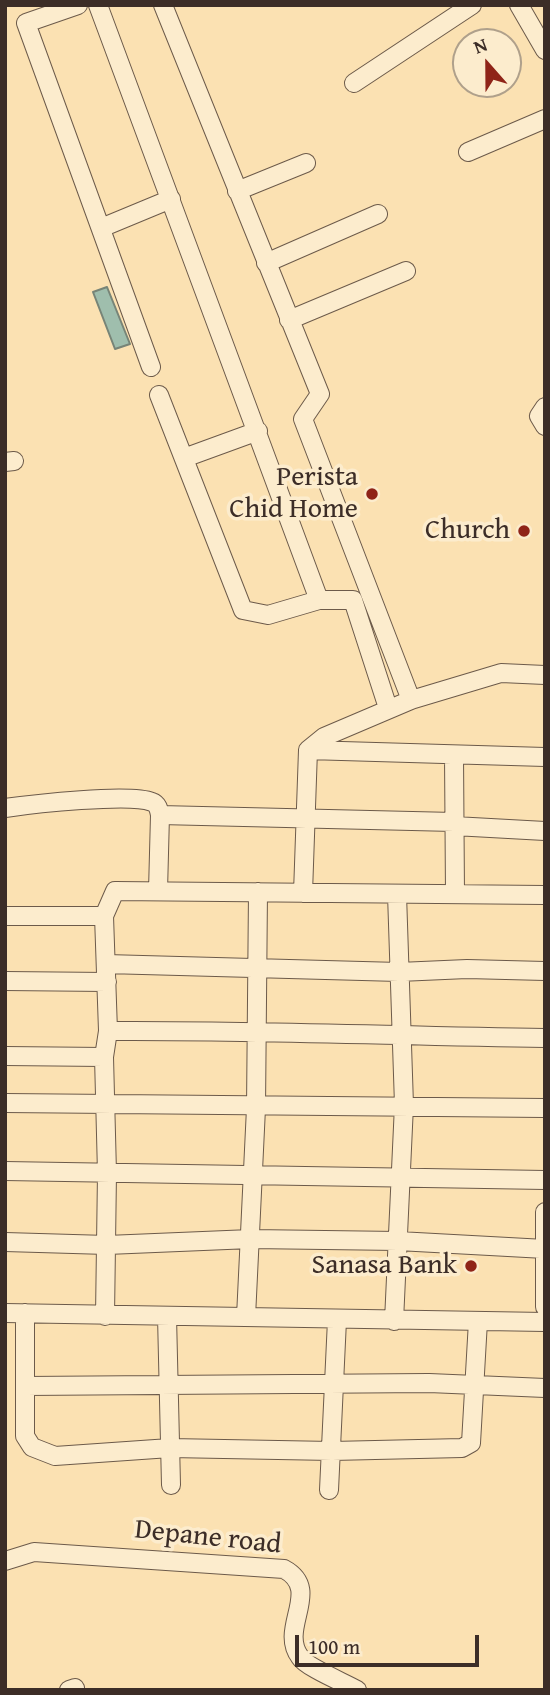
<!DOCTYPE html>
<html>
<head>
<meta charset="utf-8">
<style>
	body { margin:0 }
	#map { position:relative; width:550px; height:1695px; overflow:hidden; background:#fbe1b2; font-family:"Gentium Book Plus",serif }
	canvas { display:block }
	.frame { position:absolute; inset:0; border:7px solid #3c2d27; pointer-events:none }
	.north { position:absolute; left:452px; top:28px; width:70px; height:70px; box-sizing:border-box; background:#fceccd; border:2px solid #afa08b; border-radius:50%; rotate:339deg; font-size:19px; font-weight:700; line-height:28px; text-align:center; color:#3c2d27 }
	.north::after { content:''; display:block; margin:auto; width:24px; height:32px; background:#8f2418; clip-path:polygon(50% 0,100% 100%,50% 72%,0 100%) }
	.scale { position:absolute; left:295px; top:1635px; width:184px; height:32px; box-sizing:border-box; border:4px solid #3c2d27; border-top:0; padding-left:9px; font-size:21px; line-height:24px; white-space:nowrap; color:#3c2d27; -webkit-text-stroke:5px #fceccd; paint-order:stroke }
</style>
</head>
<body>
<div id="map">
<canvas width="550" height="1695"></canvas>
<div class="frame"></div>
<div class="north">N</div>
<div class="scale">100 m</div>
</div>
<script>
const c = document.querySelector('canvas').getContext('2d');
c.lineJoin = 'round';
function fillPath(path, color) {
  c.fillStyle = color;
  c.fill(path, 'evenodd');
}
function strokePath(path, color, width, dash) {
  c.strokeStyle = color;
  c.lineWidth = width;
  c.lineCap = dash ? 'butt' : 'round';
  c.setLineDash(dash || []);
  c.stroke(path);
}
function drawText(font, color, halo, rows, align = 'center') {
  c.font = font + ' "Gentium Book Plus",serif';
  c.lineWidth = 7;
  c.setLineDash([]);
  c.textBaseline = 'middle';
  c.strokeStyle = halo;
  c.fillStyle = color;
  for (const [text, x, y, turn = 0] of rows) {
    c.save();
    c.translate(x, y);
    c.rotate((+turn || 0) * Math.PI / 180);
    c.textAlign = isNaN(turn) ? turn : align;
    if (halo) c.strokeText(text, 0, 0);
    c.fillText(text, 0, 0);
    c.restore();
  }
}
const water = new Path2D(`
	M107 287 130 344 115 349 93 292Z`);
fillPath(water, '#9fbead');
strokePath(water, '#778477', 2);
const minor = new Path2D(`
	M78 5 26 23 151 367
	M98 5 319 600H353L388 708
	M163 5 320 394 303 419 411 700
	M519 5 545 50
	M354 83 472 5
	M468 152 545 119
	M237 191 306 163
	M101 228 171 199
	M266 263 378 214
	M289 320 406 271
	M159 395 243 610 268 615 319 600
	M545 407 539 416 545 426
	M184 458 258 431
	M5 462 14 461
	M308 750 324 737 411 700 501 673 545 675
	M454 755 455 894
	M5 808C33 804 130 793 152 802 158 804 159 810 160 815L158 891
	M160 815 454 822
	M454 826 545 831
	M303 893 308 750 545 757
	M5 916H104
	M106 964 399 972 467 969 545 971
	M5 981 107 982
	M108 1031 104 916 115 891 545 895
	M5 1056 104 1057
	M5 1103 545 1108
	M5 1171 545 1180
	M545 1212V1307
	M5 1242 107 1245 251 1239 398 1241 545 1249
	M5 1313 545 1322
	M25 1313V1386L429 1383 545 1388
	M105 1316 107 1173 104 1057 108 1031C254 1030 399 1036 545 1038
	M167 1316 171 1485
	M246 1317 256 1108 258 892
	M394 1321 404 1105 397 894
	M25 1386V1436L32 1447 55 1456 170 1448 332 1451 462 1448 471 1443 478 1321
	M329 1490 337 1320
	M5 1561 34 1552 284 1569C323 1590 278 1628 300 1657 306 1667 345 1683 357 1690
	M69 1690 75 1688`);
strokePath(minor, '#6c5a4a', 20);
strokePath(minor, '#fceccd', 18);
for (const [x, y, r, color] of [
	[372,494,7,"#8f2418"],
	[524,531,7,"#8f2418"],
	[471,1266,7,"#8f2418"]
]) {
  const dot = new Path2D();
  dot.arc(x, y, r, 0, 2 * Math.PI);
  c.fillStyle = color;
  c.fill(dot);
  strokePath(dot, '#fceccd', 2.5);
}
drawText('28px', '#3c2d27', '#fceccd', [
	["Perista",358,478],
	["Chid Home",358,510],
	["Church",510,531],
	["Sanasa Bank",457,1266]
], 'right');
drawText('28px', '#3c2d27', '#fceccd', [
	["Depane road",208,1538,6]
]);
</script>
</body>
</html>
